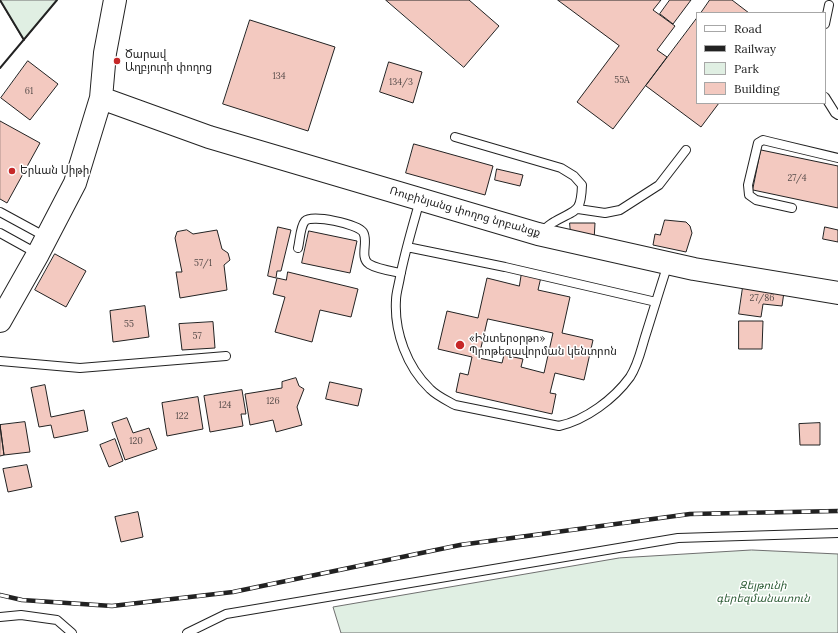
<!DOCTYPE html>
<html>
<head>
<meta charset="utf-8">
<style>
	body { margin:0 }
	#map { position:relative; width:838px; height:633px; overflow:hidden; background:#fff; font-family:Lora,serif }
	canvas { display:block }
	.legend { position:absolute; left:696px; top:12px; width:130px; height:92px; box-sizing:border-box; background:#fff; border:1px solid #a7a7a7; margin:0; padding:5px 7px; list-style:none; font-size:12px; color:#222 }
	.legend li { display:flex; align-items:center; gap:8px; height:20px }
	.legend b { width:20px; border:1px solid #a7a7a7 }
</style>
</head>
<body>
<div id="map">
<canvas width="838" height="633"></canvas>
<ul class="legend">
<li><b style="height:5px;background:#fff"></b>Road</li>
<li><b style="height:5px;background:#222"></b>Railway</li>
<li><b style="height:11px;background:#e0efe3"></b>Park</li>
<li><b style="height:11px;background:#f3c9c0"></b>Building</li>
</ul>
</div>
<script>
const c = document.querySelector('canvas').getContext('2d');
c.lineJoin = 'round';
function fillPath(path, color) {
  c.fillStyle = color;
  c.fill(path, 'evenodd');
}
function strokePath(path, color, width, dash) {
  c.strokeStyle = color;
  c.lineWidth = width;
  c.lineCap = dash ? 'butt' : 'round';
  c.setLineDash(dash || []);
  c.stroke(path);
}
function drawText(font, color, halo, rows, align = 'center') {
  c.font = font + ' Lora,"Noto Sans Armenian",serif';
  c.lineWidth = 3;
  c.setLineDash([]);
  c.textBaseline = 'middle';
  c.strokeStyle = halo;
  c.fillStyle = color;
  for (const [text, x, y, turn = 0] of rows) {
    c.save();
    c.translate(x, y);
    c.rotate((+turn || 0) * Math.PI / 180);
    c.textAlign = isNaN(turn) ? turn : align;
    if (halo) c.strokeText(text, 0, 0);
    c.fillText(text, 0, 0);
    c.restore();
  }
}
const green = new Path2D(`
	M0 0H57L24 40Z
	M752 550 838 554V633H341L333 607 619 558Z`);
fillPath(green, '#e0efe3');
strokePath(green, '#6f6f6f', 1);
const building = new Path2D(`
	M386 0H469L499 26 464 67Z
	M558 0H661L653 10 675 26 657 50 667 57 613 129 577 102 619 46Z
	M670 0H691L673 24 660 14Z
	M710 0H732L749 13H701Z
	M697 18V103H719L701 127 646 86Z
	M250 20 335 47 308 131 223 104Z
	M28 61 58 84 30 120 1 98Z
	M389 62 422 72 413 103 380 92Z
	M0 121 40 143 7 203 0 199Z
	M414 144 493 166 485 195 406 173Z
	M761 150 838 166V208L753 190Z
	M497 169 523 175 520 186 495 180Z
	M665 220 686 222 690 226 692 233 686 252 653 245 655 234 660 235Z
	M570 223H595L594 241 571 235Z
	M278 227 291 230 281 271H277L276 278 268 276Z
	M825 227 838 230V242L823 239Z
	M187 230 193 234 217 230 222 249 228 253 230 260 224 265 227 290 180 298 176 272H182L175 238 177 232Z
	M309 231 357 241 350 273 302 263Z
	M55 254 86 271 66 307 35 290Z
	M288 272 358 289 351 317 320 310 312 342 275 332 285 297 273 294 277 278 286 280Z
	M522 272 541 277 538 290 570 297 562 333 593 340 584 380 555 373 550 393 556 394 552 414 456 392 460 373 468 375 472 357 438 349 447 311 478 318 487 278 519 286ZM488 319 553 333 544 373 521 367 523 359 504 355 502 363 479 358Z
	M743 287 784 292 782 306 763 304 761 317 739 314Z
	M145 306 149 337 113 342 110 311Z
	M739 321H763L762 349H739Z
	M213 322 215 348 182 350 179 324Z
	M296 378 299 386 304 389 297 407 302 425 276 432 273 420 250 425 245 394 282 388V382Z
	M330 382 362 389 358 406 326 399Z
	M45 385 51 417 84 410 88 431 54 438 51 425 39 427 31 388Z
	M242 390 246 414H241L243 426 210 432 204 396Z
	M198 397 203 429 167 436 162 403Z
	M127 418 133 433 149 428 157 449 125 460 112 423Z
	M25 422 30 452 4 455 0 425Z
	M820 423V445H800L799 424Z
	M0 425 4 455 0 456Z
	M115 439 123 461 109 467 100 445Z
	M27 465 32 487 8 492 3 469Z
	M138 512 143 537 121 542 115 517Z`);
fillPath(building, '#f3c9c0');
strokePath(building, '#222', 1);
const lane = new Path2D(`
	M825 24 829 5
	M825 97 835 113 838 115
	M455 137 561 168 574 176 582 185C581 214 576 209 554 222 550 224 546 228 542 231
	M420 200C413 225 405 251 400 277 399 284 396 293 396 300 394 332 407 367 430 389 437 396 446 400 455 405L559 426C586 420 614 399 630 377 638 365 641 350 645 337 653 312 660 288 668 264
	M792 208 756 200 749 195 748 185 758 143 763 140 771 142 838 158
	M578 209 605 213 620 210 659 185 686 150
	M0 212 46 237
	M0 233 38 254
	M407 247 505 267 656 302
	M298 248C300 240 300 227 305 221 312 214 357 224 363 232 369 241 359 257 369 264 377 269 391 271 401 273
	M0 361 80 368 226 356
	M0 617 21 615 57 620 72 633
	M187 633 226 614 678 538 838 533`);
const secondary = new Path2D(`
	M101 98 209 137 538 234 694 269 838 293
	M0 321 38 254 75 183 101 98 105 53 115 0`);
strokePath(lane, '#222', 10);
strokePath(secondary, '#222', 24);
strokePath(lane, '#fff', 8);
strokePath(secondary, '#fff', 22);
const rail = new Path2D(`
	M0 595 22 600 112 606 233 592 460 545 690 514 838 511`);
strokePath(rail, '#222', 4.5);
strokePath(rail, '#fff', 3, [9]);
strokePath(new Path2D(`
	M0 0 24 40
	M0 68 57 0`), '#222', 2);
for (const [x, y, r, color] of [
	[117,61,4,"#c62828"],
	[12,171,4,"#c62828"],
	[460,345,5,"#c62828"]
]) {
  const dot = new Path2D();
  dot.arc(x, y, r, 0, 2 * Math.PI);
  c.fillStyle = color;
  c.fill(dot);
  strokePath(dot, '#fff', 1.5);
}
drawText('9px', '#564c4a', null, [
	["134",279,76],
	["55A",622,80],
	["134/3",401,82],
	["61",29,91],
	["27/4",797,178],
	["57/1",203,263],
	["27/86",762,298],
	["55",129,324],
	["57",197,336],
	["126",273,401],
	["124",225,405],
	["122",182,416],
	["120",136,441]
]);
drawText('11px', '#222', '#fff', [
	["Ծարավ",125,55],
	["Աղբյուրի փողոց",125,68],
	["Երևան Սիթի",20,171],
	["«Ինտերօրթո»",469,339],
	["Պրոթեզավորման կենտրոն",469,352]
], 'left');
drawText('11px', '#222', '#fff', [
	["Ռուբինյանց փողոց նրբանցք",465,212,16]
]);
drawText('italic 11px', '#2f5e38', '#fff', [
	["Զեյթունի",763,586],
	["գերեզմանատուն",763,599]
]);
</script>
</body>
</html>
